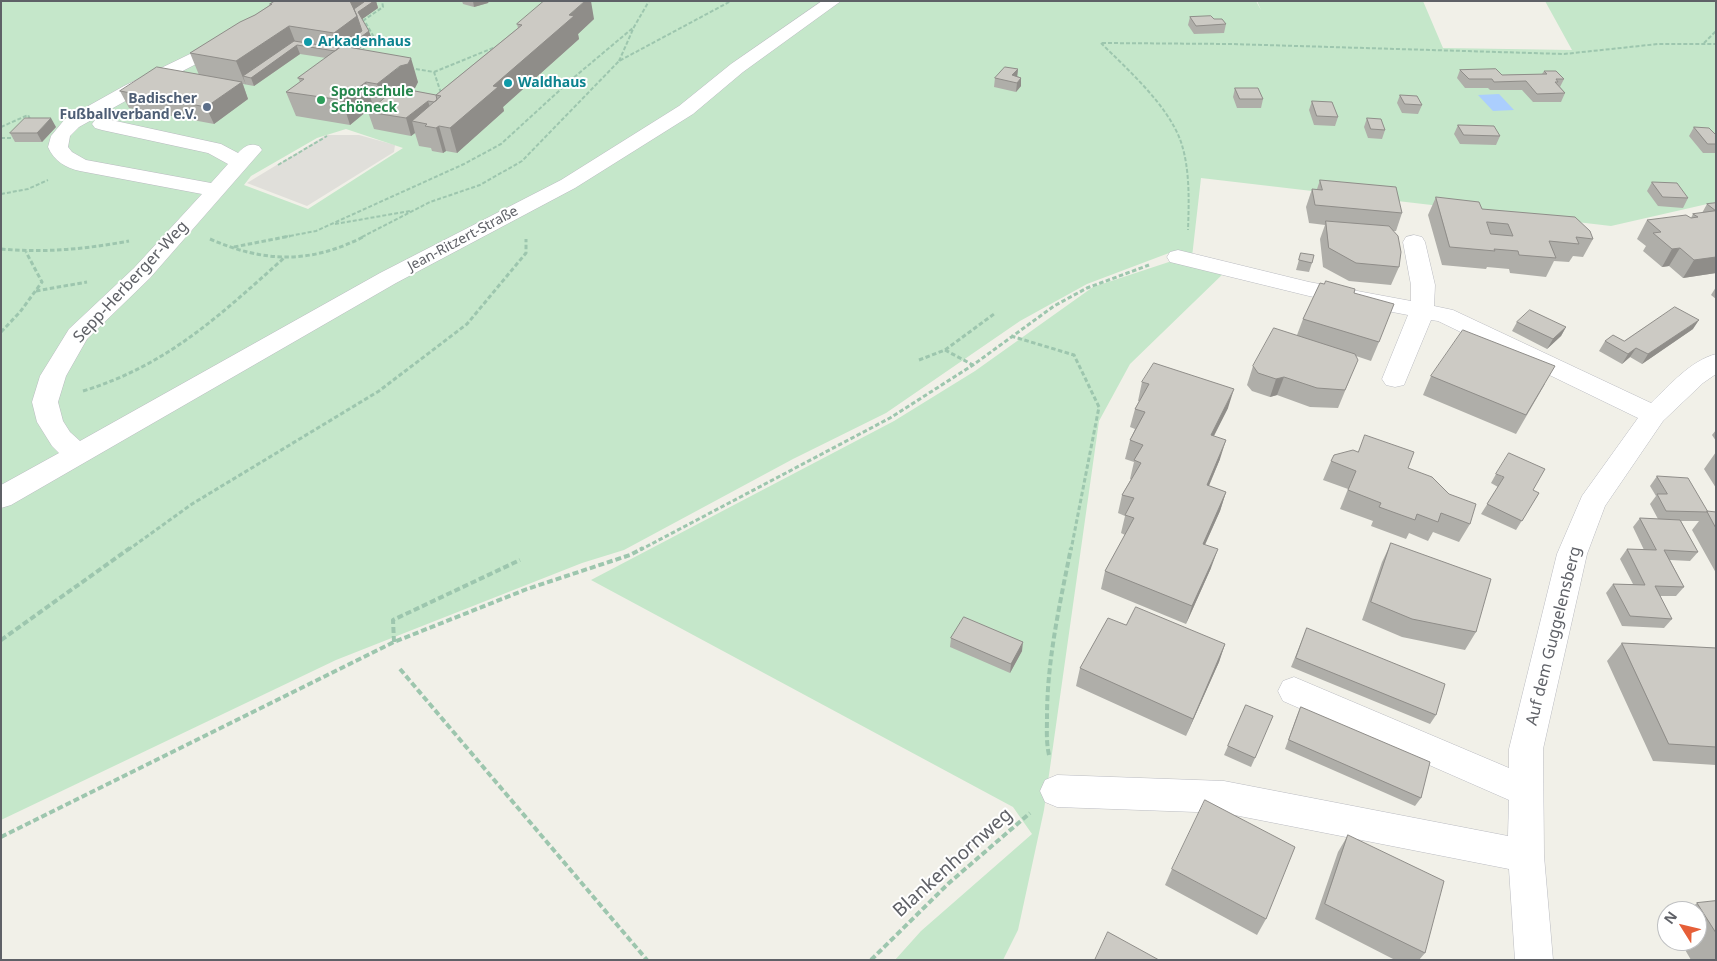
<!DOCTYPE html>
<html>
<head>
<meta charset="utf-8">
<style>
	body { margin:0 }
	#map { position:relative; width:1717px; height:961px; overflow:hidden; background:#f1f0e8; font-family:"Noto Sans",sans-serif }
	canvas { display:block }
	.frame { position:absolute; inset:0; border:2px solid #5f6167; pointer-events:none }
	.north { position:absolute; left:1657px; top:901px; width:50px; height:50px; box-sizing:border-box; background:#fff; border:1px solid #bfc0c2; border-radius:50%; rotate:306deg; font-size:14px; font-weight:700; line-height:20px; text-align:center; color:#5f6167 }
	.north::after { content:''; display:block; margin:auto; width:18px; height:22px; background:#e65f38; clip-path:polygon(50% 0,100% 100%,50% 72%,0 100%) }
</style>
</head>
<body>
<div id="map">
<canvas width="1717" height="961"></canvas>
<div class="frame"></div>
<div class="north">N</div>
</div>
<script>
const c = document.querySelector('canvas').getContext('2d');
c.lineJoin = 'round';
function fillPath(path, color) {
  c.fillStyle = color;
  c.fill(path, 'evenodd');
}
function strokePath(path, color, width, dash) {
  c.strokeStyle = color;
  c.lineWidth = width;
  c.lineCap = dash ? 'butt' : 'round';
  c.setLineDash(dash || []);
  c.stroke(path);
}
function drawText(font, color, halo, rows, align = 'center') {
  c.font = font + ' "Noto Sans",sans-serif';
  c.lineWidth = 4;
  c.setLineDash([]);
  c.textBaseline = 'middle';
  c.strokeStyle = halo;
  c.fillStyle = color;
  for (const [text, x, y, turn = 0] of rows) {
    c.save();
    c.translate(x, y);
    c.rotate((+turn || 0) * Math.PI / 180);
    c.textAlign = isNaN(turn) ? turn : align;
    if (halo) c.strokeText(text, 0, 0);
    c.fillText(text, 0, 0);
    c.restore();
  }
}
fillPath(new Path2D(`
	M326 135H359L395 145 394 152 307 206 247 183Z`), '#e0dfda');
fillPath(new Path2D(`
	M1 1H1256L1261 10 1257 1H1423L1443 48 1572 50 1545 1H1716V202L1611 226 1201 178 1192 257 1169 253 1087 284 1020 321 886 413 793 459 624 550 582 563 336 660 1 820ZM346 129 403 148 308 209 244 185 251 176 317 138Z
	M1178 259 1226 271 1130 364 1099 421 1044 810 1018 930 1003 960H895L921 931 1032 834 1013 807 591 580 894 421 975 371 1093 287Z`), '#c5e7ca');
fillPath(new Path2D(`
	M1499 94 1514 110 1493 111 1478 95Z`), '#abcefd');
const minor = new Path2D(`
	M822 1H841L743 72 693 114 575 188 396 283 11 505 1 508V485L59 453 52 446 37 422 32 402 40 376 69 329 134 268 202 194 80 171C66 168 54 161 48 147L51 136 65 119 124 86 225 37 231 38 234 42 231 46 138 94 79 127 70 136 68 147 72 152 86 160 211 183 228 164 208 153 102 130 95 128 92 124 95 120 102 118 221 144 238 153C245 146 249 143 259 146L262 150 150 278 87 339 66 376 58 402 63 421 70 432 80 441 380 273 561 180 679 106 731 64Z
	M1414 235 1422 237 1425 242 1435 285 1434 306 1453 310 1651 403C1670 385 1690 361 1716 354V374L1703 383 1663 421 1605 506 1587 554 1543 749 1544 856 1553 960H1515L1509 869 1224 813 1057 807 1045 802 1040 791 1045 780 1057 775 1224 781 1508 836 1509 800 1283 701 1278 691 1283 681 1294 677 1509 768V749L1557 554 1582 496 1638 418 1438 321 1431 320 1404 385 1395 387 1386 385 1382 379 1408 315 1309 296 1170 262 1167 257 1170 252 1178 250 1309 282 1411 301V285L1403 242 1406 237Z`);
strokePath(minor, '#babbc1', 1);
strokePath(new Path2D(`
	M1101 43C1128 70 1168 105 1181 142 1190 169 1189 201 1188 230
	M1102 43 1231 44 1564 54 1658 44H1716
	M1704 43 1716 31
	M358 52 375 39 364 20 383 7 382 1
	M619 61 634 27 649 1
	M410 68 434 72 441 93
	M434 72 498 46
	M1 127 28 115 31 121
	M1 138H16
	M278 165 327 136
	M1 194 28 189 48 180
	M335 224 410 211
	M284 237 316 231 464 164 501 144 572 79 634 27
	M362 237 430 202 480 185 522 161 619 61 731 1`), '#9dc6ae', 2, [4, 2]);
strokePath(new Path2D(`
	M210 239C265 263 311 264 365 236
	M234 247 290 236
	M1 249C45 253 86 249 129 241
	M36 291 87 282
	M1 332 20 312 42 282 26 252
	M1011 336 1074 355 1099 407 1071 550
	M945 350 973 365
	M919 360 945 350 994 314
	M83 391C168 365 220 315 284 258
	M128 550 192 504 379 391 467 324 526 253V239
	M640 550 890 418 973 365 1054 306 1087 288 1149 265`), '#9dc6ae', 3, [4.5, 2.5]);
strokePath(new Path2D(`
	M1 640 130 548
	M394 642 393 620 520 560
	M400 669 647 960
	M1049 755C1046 742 1047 729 1047 717 1047 660 1060 603 1071 548
	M1 837 394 642 527 589 630 555 643 548
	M871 960 949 883 1030 813`), '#9dc6ae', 4, [6, 3]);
fillPath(minor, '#fff');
fillPath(new Path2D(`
	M275 1H376L378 8 362 19 372 39 359 49 418 82 415 88 409 90 436 95 518 28 517 24 594 19 578 34 579 39 503 107 504 111 457 153 446 151 443 153 432 151 431 148 419 146 415 133 411 136 374 129 368 112 375 106H373L350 125 296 116 286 92 300 82 298 78 326 58 300 54 254 86 243 84 248 99 214 124 129 108 120 91 199 75 190 53 255 15 270 5V4Z
	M462 1H489L488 3 474 7 463 4Z
	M1190 17 1214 19 1226 24 1224 33 1194 34 1188 25Z
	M1018 69 1017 76 1021 78V86L1016 92 994 87 995 78Z
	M1460 70 1502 75 1542 74 1544 71 1564 79 1560 87 1565 93 1561 102H1533L1522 90H1490L1488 88H1465L1457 78Z
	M1235 88 1263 99 1261 108H1237L1233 97Z
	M1400 95 1422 105 1418 114 1402 113 1397 103Z
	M1312 101 1338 117 1335 126 1314 125 1309 110Z
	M1367 118 1385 130 1382 139 1368 138 1364 127Z
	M1458 125 1500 136 1496 145 1460 144 1454 134Z
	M56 127 42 142H15L10 133Z
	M1694 127 1716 135V153H1703L1689 136Z
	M1320 180 1402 213 1396 231H1393L1399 267 1391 285 1349 281 1323 267 1320 239 1325 225 1309 223 1306 207 1312 189H1317Z
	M1652 182 1688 198 1683 208 1658 206 1647 191Z
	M1436 197 1593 239 1583 257 1573 256 1569 262 1554 261 1546 277 1510 273 1509 269 1487 267 1486 269 1442 265 1428 215Z
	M1716 203V273L1683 278 1669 266 1662 267 1643 251 1646 246 1637 239 1647 220 1691 218 1693 214 1702 213 1707 204Z
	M1301 253 1312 263 1309 272 1296 270Z
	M1324 284 1354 293 1379 342 1371 361 1356 356 1350 379 1338 408 1310 407 1277 395 1270 397 1252 391 1247 385 1253 366 1297 335 1303 319Z
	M1716 287V299L1711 295Z
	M1517 322 1566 327 1561 336 1547 349 1512 331Z
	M1693 329 1642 364 1630 357 1622 364 1599 351 1605 341H1624Z
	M1431 376 1545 384 1516 434 1423 395Z
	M1142 382 1228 408 1214 436 1220 459 1209 486 1226 492 1220 511 1205 545 1211 568 1186 624 1101 589 1105 571 1125 535 1121 533 1125 516 1118 513 1122 495 1131 479H1130L1134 462 1125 459 1130 440 1135 429 1130 427 1135 409 1139 401H1138Z
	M1716 430V441L1712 435Z
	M1716 452V488L1704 469Z
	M1331 461 1408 468 1470 524 1459 542 1433 532 1428 541 1409 533 1406 539 1371 526 1373 521 1340 509 1348 489 1323 480Z
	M1496 474 1539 493 1516 530 1481 514 1498 487 1491 483Z
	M1657 476 1708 512H1716V573L1692 530 1699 521H1681L1698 552 1690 561 1670 560 1684 587 1676 596H1660L1672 619 1664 628 1622 626 1606 593 1613 584H1633L1620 559 1627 549 1644 550 1633 527 1640 518 1658 519 1650 504 1656 496 1650 486Z
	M1391 543 1476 632 1465 650 1402 637 1362 620 1382 562Z
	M1126 625 1225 644 1219 662 1186 736 1076 686 1080 668Z
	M1307 628 1436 715 1430 724 1291 667Z
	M951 638 1022 651 1010 673 950 647Z
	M1622 643 1716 648V765L1653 761 1607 661Z
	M1246 705 1255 758 1251 767 1224 755Z
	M1301 707 1421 798 1415 806 1285 749 1297 716Z
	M1348 835 1425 953 1419 960H1395L1315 919 1338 852Z
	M1172 869 1266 919 1257 935 1165 885Z
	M1716 901V960H1691L1680 941H1697V911H1688L1697 903Z`), '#afaea9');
fillPath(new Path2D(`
	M349 1H376L378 8 361 20 369 31 372 39 343 61 334 33Z
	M473 1H489L488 3 474 7Z
	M585 1H591L594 19 578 34 579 39 503 107 504 111 457 153 450 128 493 86 569 15Z
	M289 26 300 54 254 86 251 78 243 76 246 85 236 61Z
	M411 58 418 82 415 88 407 90 379 91 377 84Z
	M1018 69 1017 78 1012 75Z
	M1021 78V86L1016 92 1017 83Z
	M242 82 248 99 214 124 206 107Z
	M366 82 373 106 350 125 342 100Z
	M428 101 433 118 412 121 415 133 411 136 406 118Z
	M51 118 56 127 42 142 37 133Z
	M439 126 446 151 443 153 436 128Z
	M1680 248 1669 266 1662 267 1672 249Z
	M1716 248V273L1683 278 1694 260Z
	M1699 320 1693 329 1642 364 1648 354Z
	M1566 327 1561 336 1547 349 1553 339Z
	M1636 348 1630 357 1622 364 1628 354Z
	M1284 377 1277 395 1270 397 1276 379Z
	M1234 389 1228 408 1205 453 1211 435Z
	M1226 440 1220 459 1201 504 1207 485Z
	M1226 492 1220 511 1197 562 1203 544Z
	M1218 549 1211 568 1186 624 1192 606Z
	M1023 642 1022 651 1010 673 1011 664Z
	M1225 644 1219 662 1186 736 1193 719Z`), '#8f8d89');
const building = new Path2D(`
	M275 1H350L357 16 334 33 289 26 236 61 190 53 240 22 255 15 272 4H270Z
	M364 1H374L358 12 369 31 347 47 342 46 335 51 297 45 251 78 243 76 294 41 339 48 362 31 357 16 354 9 364 2Z
	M544 1H585L569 15 574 16 493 86 498 87 450 128 439 126 436 128 425 126 427 124 412 121 441 96 436 95 522 25 517 24Z
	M1211 16 1214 19H1222L1226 24 1196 26 1190 17Z
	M342 46 411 58 408 64 400 66 377 84 366 82 342 100 286 92 304 79 298 78Z
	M157 67 242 82 206 107 120 91Z
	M1005 67 1018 69 1012 75 1021 78 1017 83 995 78Z
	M1496 69 1502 75 1547 74 1544 71H1556L1564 79H1556L1558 82H1555L1565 93 1537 94 1526 81 1494 82 1492 79H1469L1460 70Z
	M402 84 403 86 399 88 436 95 437 100 434 102 428 101 406 118 368 112 390 93 379 91 387 86 396 87Z
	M1235 88H1258L1263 99H1240Z
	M1400 95 1417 96 1422 105 1405 104Z
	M1312 101 1332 102 1338 117 1317 116Z
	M25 118H51L37 133H10Z
	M1367 118 1381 119 1385 130 1371 129Z
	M1458 125 1494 126 1500 136 1464 135Z
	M1694 127 1709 128 1716 135V144H1708Z
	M1320 180 1396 187 1402 213 1315 205 1312 189 1322 190Z
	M1652 182 1677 183 1688 198 1663 197Z
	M1436 197 1479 202 1482 209 1575 217 1590 231 1593 239 1576 237 1579 244 1549 241 1556 258 1519 255 1518 251 1494 249 1495 251 1450 247ZM1487 222 1508 224 1513 236 1491 234Z
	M1716 203V211L1707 204Z
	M1716 211V257L1694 260 1680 248 1672 249 1653 233 1661 232 1647 220 1686 215 1691 218 1698 217 1693 214Z
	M1326 221 1389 226 1398 236 1401 252 1399 267 1356 263 1329 248Z
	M1301 253 1314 255 1312 263 1299 260Z
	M1326 281 1355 289 1354 293 1394 304 1379 342 1303 319 1320 283 1324 284Z
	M1675 307 1699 320 1648 354 1636 348 1628 354 1605 341 1613 335 1624 341Z
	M1530 310 1566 327 1553 339 1517 322Z
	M1274 328 1355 354 1358 360 1345 390 1317 388 1284 377 1276 379 1258 373 1253 366Z
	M1463 330 1555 366 1526 415 1431 376Z
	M1154 363 1234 389 1211 435 1226 440 1207 485 1226 492 1203 544 1218 549 1192 606 1105 571 1134 518 1125 515 1134 498 1122 495 1141 463 1134 460 1143 445 1130 440 1145 412 1135 409 1149 384 1142 382Z
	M1365 435 1414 452 1408 468 1432 477 1449 494 1476 504 1470 524 1441 513 1438 522 1417 514 1415 520 1379 507 1381 503 1348 490 1356 471 1331 461 1334 455 1353 450 1358 452Z
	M1509 453 1545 469 1533 490 1539 493 1522 521 1487 504 1504 477 1496 474Z
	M1657 476 1688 478 1708 512 1666 511 1657 494H1667Z
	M1707 511 1716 512V528Z
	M1640 518 1680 520 1698 552 1664 550 1684 587 1655 586 1672 619 1630 616 1613 584 1645 585 1627 549 1656 550Z
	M1391 543 1491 579 1476 632 1412 619 1371 602Z
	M1136 607 1225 644 1193 719 1080 668 1108 618 1126 625Z
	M964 617 1023 642 1011 664 951 638Z
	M1307 628 1445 684 1436 715 1296 658Z
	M1622 643 1716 648V747L1669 744Z
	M1246 705 1273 716 1255 758 1228 746Z
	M1301 707 1430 762 1421 798 1289 740Z
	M1205 800 1295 847 1266 919 1172 869Z
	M1348 835 1444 881 1425 953 1325 904Z
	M1716 901V933L1697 903Z
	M1108 932 1159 960H1095Z`);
fillPath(building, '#cccac4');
strokePath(building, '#8f8d89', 1);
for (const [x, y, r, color] of [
	[308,42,5,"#0f9aa8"],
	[508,83,5,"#0f9aa8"],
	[321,100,5,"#2e9e5b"],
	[207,107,5,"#5c6f8a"]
]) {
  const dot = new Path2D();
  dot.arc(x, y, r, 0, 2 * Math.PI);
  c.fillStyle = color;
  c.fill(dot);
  strokePath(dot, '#fff', 2);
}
drawText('bold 14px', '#0d838f', '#fff', [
	["Arkadenhaus",318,42],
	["Waldhaus",518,83]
], 'left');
drawText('bold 14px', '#27864d', '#fff', [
	["Sportschule",331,92],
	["Schöneck",331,108]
], 'left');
drawText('bold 14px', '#4e5e75', '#fff', [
	["Badischer",197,99],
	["Fußballverband e.V.",197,115]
], 'right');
drawText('14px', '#5f6167', '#fff', [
	["Jean-Ritzert-Straße",463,239,-28]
]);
drawText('16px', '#5f6167', '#fff', [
	["Sepp-Herberger-Weg",131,282,-47],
	["Auf dem Guggelensberg",1554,636,-76]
]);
drawText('19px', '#5f6167', '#fff', [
	["Blankenhornweg",953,863,-42]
]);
</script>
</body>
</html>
